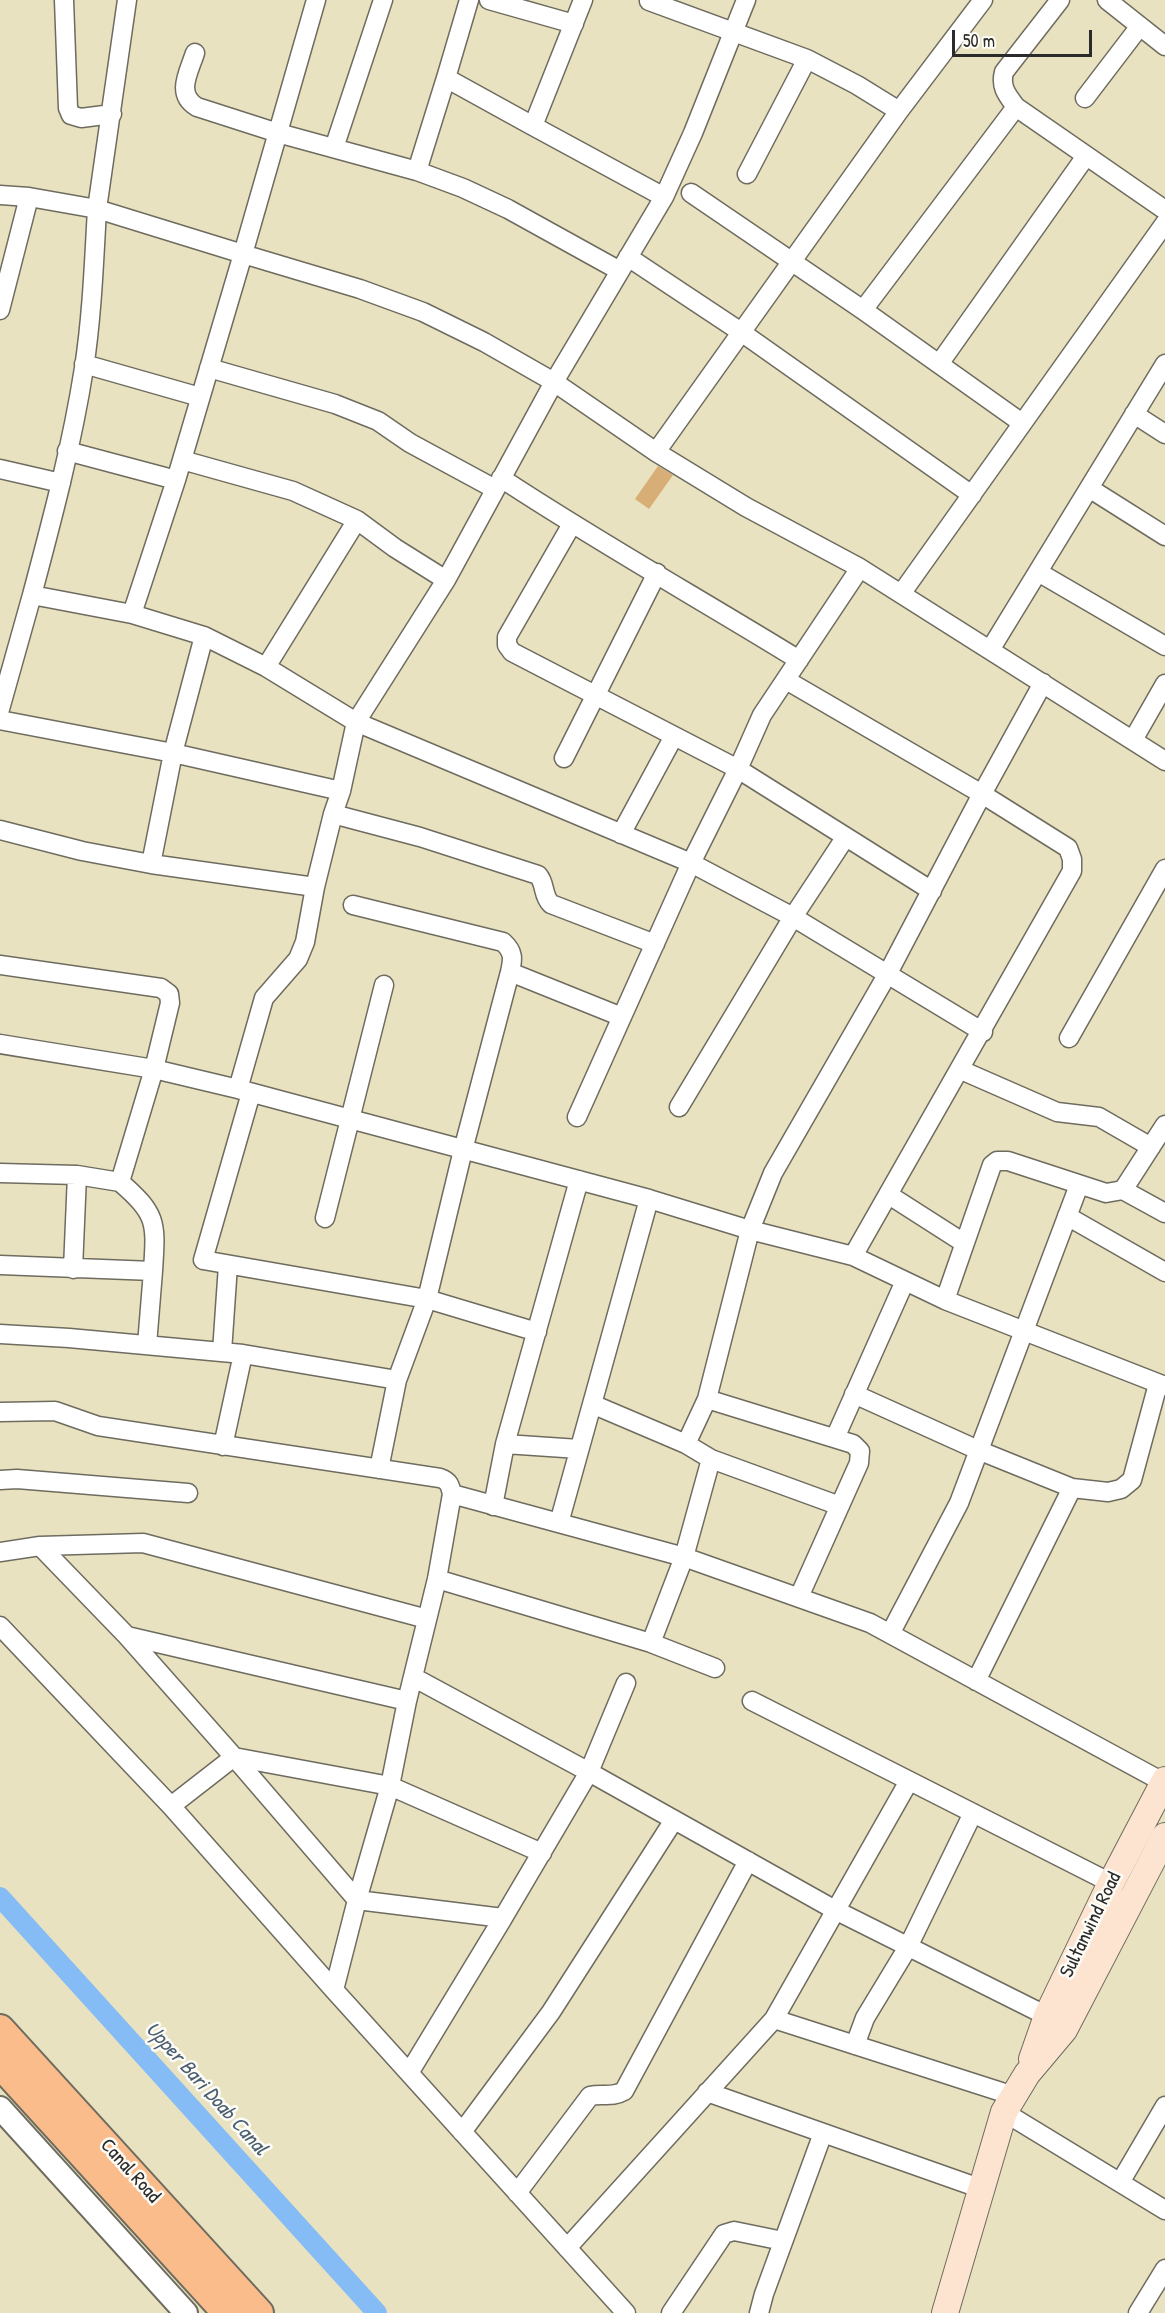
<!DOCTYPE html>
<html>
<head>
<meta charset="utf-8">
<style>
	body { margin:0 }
	#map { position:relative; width:1165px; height:2313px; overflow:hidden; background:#e9e2c0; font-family:"Patrick Hand",sans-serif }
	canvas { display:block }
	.scale { position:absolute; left:952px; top:30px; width:140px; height:27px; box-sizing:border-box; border:3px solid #2b2b2b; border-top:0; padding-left:8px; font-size:18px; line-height:21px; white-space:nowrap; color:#2b2b2b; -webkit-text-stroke:4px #fdfcf7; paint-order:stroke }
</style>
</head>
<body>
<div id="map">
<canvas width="1165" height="2313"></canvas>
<div class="scale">50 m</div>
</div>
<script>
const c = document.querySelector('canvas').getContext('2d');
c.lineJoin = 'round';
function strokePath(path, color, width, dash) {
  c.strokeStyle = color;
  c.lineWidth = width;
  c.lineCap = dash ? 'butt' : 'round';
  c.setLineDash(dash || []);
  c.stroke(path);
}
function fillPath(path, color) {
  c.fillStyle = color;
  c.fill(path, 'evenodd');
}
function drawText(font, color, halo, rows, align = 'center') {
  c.font = font + ' "Patrick Hand",sans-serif';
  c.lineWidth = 5;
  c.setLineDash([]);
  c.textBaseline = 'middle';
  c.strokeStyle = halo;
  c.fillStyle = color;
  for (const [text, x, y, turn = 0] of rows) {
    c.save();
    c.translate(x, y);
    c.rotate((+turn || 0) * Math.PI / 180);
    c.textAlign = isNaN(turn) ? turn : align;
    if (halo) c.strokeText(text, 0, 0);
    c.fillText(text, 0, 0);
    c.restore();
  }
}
strokePath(new Path2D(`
	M0 1897 377 2313`), '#85bcf5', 20);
fillPath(new Path2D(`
	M658 466 673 475 649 509 635 499Z`), '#d8ae77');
const minor = new Path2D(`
	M64 0 68 108 71 115 81 118 112 114
	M316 0 243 254 360 289 423 312 484 342 554 382 656 452 746 507 860 568 1165 761
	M469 0 446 78 533 126
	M489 0 574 24
	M583 0 533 126 664 197
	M746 0 693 133 664 197 554 382 446 580 356 722 691 863 738 769 762 715 860 568
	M1107 0 1165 46
	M649 1 807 59 857 85 899 111
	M195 53C189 72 175 94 197 107L278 133 417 171 463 188 508 209 620 271
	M1085 98 1140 26
	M1016 107C1007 95 1000 87 1004 72L1060 0
	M334 148 383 0
	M417 171 446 78
	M747 174 807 59
	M691 193 863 310 1022 423
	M0 195 29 197 97 209 127 0
	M628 257 741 332 972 495
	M0 310 29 197
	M863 310 1016 107 1165 210
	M84 364 200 397
	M939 364 1086 156
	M209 368 335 404 378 421 410 443 495 489
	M1134 414 1165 434
	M67 451 176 480
	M656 452 899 111 983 0
	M182 460 293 491 357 520 266 667
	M0 469 61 483
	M501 478C598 542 700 599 799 660
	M1089 488 1165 536
	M357 520 395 548 446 580
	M572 524 507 637V645L512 652 738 769 932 891
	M1038 572 1165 646
	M901 594 1165 223
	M132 614 32 595C52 520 72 445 84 368 92 316 94 262 97 209L243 254 176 480 132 614 204 636 266 667 356 722 341 791 333 814 315 887 305 942 298 959 264 998 238 1089 649 1199 750 1230 773 1173 887 975 982 794 1043 683
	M990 650 1165 364
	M786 680 982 794 1068 848 1072 859V871L853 1256
	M0 709 32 595
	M0 720 173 753 341 791
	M1133 740 1165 684
	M564 758 657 573
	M333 814 420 837 538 875C546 884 542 895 551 904L655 944
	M0 830 82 851 151 864 315 887
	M621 834 674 736
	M151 864 173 753 204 636
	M0 965 161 988 169 994 170 1003 154 1069 120 1182 77 1175 0 1173
	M510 972 622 1017
	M1069 1038 1165 869
	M0 1044 154 1069 238 1089
	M961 1070 1057 1112 1099 1117 1151 1147
	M251 1093 203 1260 427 1299 537 1332
	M679 1107 793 917 845 838
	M577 1117 691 863 793 917 983 1032
	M1165 1125 1123 1190 1165 1213
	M120 1182C158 1215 156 1223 153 1271
	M889 1195 964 1243
	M1067 1216 1165 1272
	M325 1218 384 985
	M0 1265 153 1271 147 1345
	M73 1269 77 1175
	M945 1300 992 1165 997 1161H1008L1106 1193 1123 1190
	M0 1334 69 1338 243 1354
	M222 1352 228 1265
	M854 1394 978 1450 1072 1488 1108 1492 1121 1489 1132 1480 1158 1384
	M707 1399 853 1444 860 1451 859 1463 799 1597
	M592 1404 686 1444
	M0 1412 55 1411 98 1426 440 1478C449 1481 450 1485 452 1494L437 1579 407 1701 390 1786 357 1900 334 1990
	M835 1438 905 1281
	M505 1444 579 1449
	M223 1446 243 1354 397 1380 427 1299 463 1150 510 972C513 959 514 952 503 942L353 905
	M711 1459 840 1506
	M379 1469 397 1380
	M0 1480 17 1479 188 1493
	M452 1494 684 1557 870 1623 1163 1782
	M493 1506 505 1444 579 1180
	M559 1523 649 1199
	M40 1546 127 1636 234 1757 390 1786 542 1853
	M0 1552 40 1546 143 1543 427 1619
	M437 1579 651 1643 684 1557 711 1459 686 1444 707 1399 750 1230 853 1256 945 1300 1165 1386
	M0 1626 171 1806 334 1990 626 2313
	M890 1634 959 1503 1079 1185
	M127 1636 407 1701
	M651 1643 715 1668
	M976 1681 1072 1488
	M626 1683 589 1772 835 1910 1047 2016
	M752 1701 1111 1883
	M171 1806 234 1757 357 1900 503 1918 589 1772 413 1677
	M774 2019 1014 2096
	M855 2045 865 2018 908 1947 973 1813
	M409 2073 503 1918
	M707 2092 982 2189
	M1004 2112 1165 2210
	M462 2132 551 2012 674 1820
	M1121 2181 1165 2106
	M517 2193 590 2096C602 2093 612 2098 624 2091L748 1861
	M567 2248 774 2019 909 1781
	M671 2313 724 2234 734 2231 783 2241
	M759 2313 764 2294 823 2133
	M1138 2313 1165 2269`);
const tertiary = new Path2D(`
	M0 2108 186 2313`);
const secondary = new Path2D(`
	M1032 2059 1047 2016 1111 1883 1165 1780
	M945 2313 1004 2112 1027 2074 1064 2030 1165 1836`);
const primary = new Path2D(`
	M0 2029 259 2313
	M0 2064 227 2313`);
strokePath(minor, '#6e6b5f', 21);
strokePath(tertiary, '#6e6b5f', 26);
strokePath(secondary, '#6e6b5f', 28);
strokePath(primary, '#6e6b5f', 32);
strokePath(minor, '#fff', 18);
strokePath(tertiary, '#fff', 22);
strokePath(secondary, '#fde4d1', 26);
strokePath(primary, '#fabc8b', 28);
drawText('20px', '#2b2b2b', '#fdfcf7', [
	["Sultanwind Road",1091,1925,-64],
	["Canal Road",130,2171,48]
]);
drawText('italic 21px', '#4a5e72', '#fdfcf7', [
	["Upper Bari Doab Canal",206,2089,48]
]);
</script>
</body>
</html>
